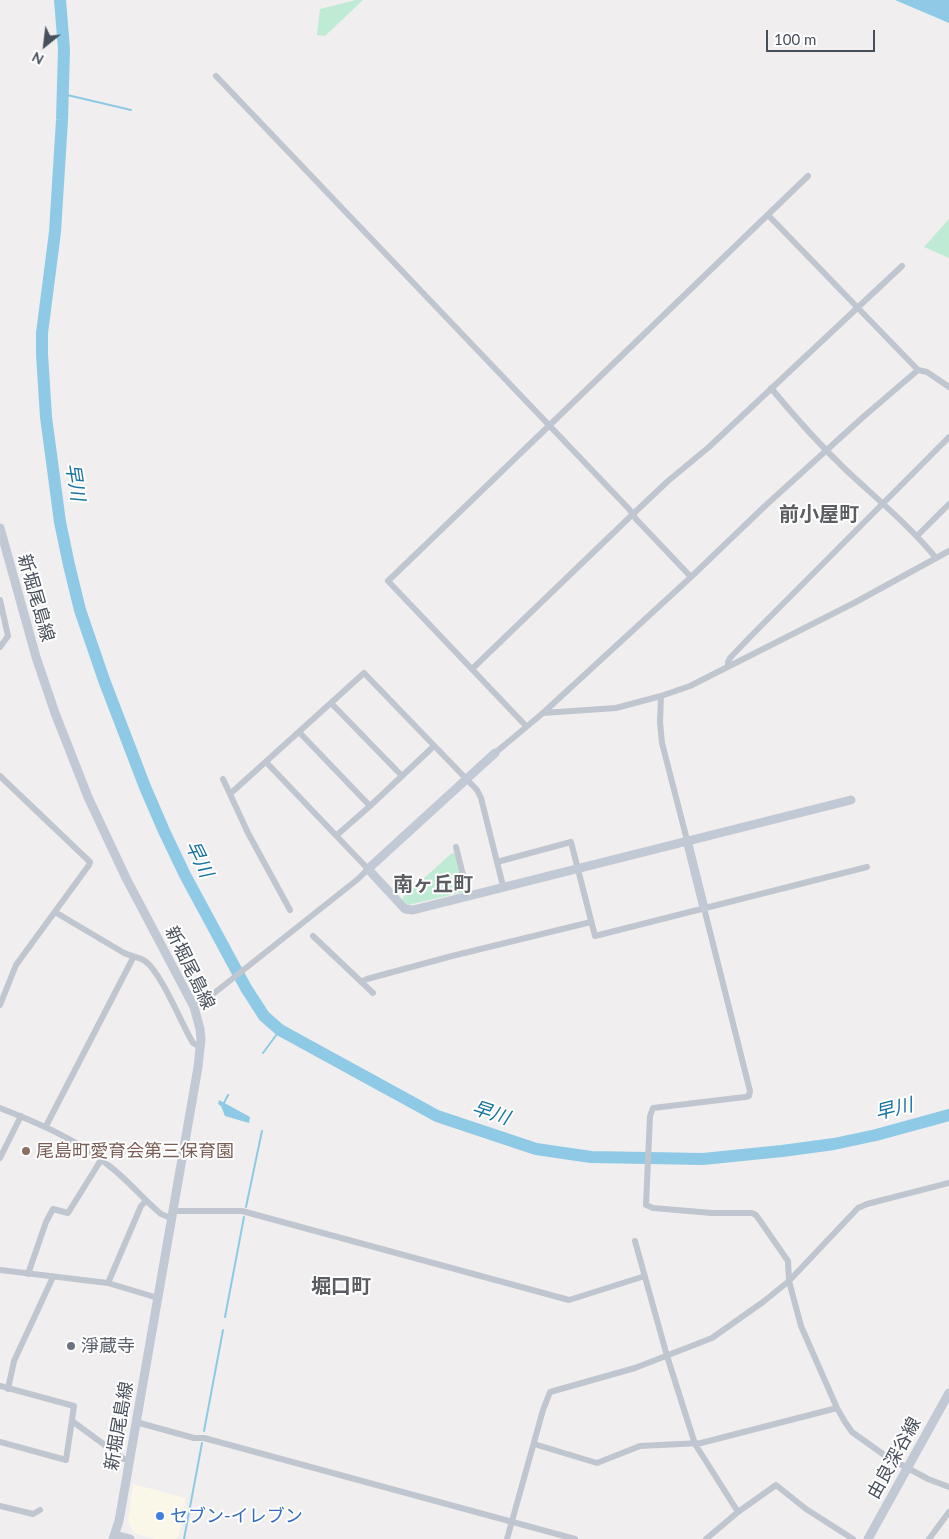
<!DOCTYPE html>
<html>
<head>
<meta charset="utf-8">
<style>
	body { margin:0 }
	#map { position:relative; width:949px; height:1539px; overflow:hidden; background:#f0eeee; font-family:Lato,sans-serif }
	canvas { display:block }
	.north { position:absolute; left:20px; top:20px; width:50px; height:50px; -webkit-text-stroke:4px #fff; paint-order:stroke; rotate:209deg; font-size:14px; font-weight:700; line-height:20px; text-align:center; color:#474f5a }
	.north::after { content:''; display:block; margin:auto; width:18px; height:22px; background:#474f5a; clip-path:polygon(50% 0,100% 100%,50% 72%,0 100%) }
	.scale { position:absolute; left:766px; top:30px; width:109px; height:22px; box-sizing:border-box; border:2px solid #474f5a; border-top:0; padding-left:6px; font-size:15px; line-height:18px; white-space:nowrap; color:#474f5a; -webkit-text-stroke:4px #fff; paint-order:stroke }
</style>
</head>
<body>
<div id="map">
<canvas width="949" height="1539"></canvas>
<div class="north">N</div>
<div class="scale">100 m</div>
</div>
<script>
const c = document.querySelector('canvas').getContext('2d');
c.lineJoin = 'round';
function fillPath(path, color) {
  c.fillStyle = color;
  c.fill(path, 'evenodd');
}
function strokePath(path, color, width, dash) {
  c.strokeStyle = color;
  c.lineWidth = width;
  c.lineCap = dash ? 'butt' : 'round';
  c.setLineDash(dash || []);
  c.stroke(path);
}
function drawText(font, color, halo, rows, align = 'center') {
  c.font = font + ' Lato,"Noto Sans JP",sans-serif';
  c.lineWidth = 4;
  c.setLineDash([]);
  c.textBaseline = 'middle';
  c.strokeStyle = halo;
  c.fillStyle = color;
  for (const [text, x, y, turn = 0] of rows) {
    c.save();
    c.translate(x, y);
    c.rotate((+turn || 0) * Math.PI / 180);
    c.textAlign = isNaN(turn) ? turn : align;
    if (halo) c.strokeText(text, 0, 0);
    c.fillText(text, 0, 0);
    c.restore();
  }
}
fillPath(new Path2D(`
	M133 1484 186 1498 179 1535 176 1539H154L134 1533 128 1521Z`), '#faf7e8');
fillPath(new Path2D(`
	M356 0H363L325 36 317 35 320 9Z
	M949 219V258L924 247Z
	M452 853 456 854 465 890 464 892 408 905 403 900V897Z`), '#bfebd5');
fillPath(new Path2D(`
	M895 0H949V23Z
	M219 1100 250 1117 249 1123 225 1116 221 1106 218 1104Z`), '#8ecae5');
strokePath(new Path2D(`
	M63 94 131 110
	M263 1053 280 1030
	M224 1103 228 1095
	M246 1207 262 1131
	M225 1317 244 1217
	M204 1431 223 1330
	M184 1539 202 1443`), '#8ecae5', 2);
strokePath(new Path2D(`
	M60 0 64 49 62 120 55 232 42 333V354L46 417 60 522 69 565 80 610 104 680 145 787 164 831 185 875 246 988 264 1016 280 1030 437 1116 536 1149 591 1157 703 1159 782 1151 834 1144 876 1135 949 1115`), '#8ecae5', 12);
strokePath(new Path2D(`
	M216 76 629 509 636 519 691 577
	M768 215 918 370 927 372 949 387
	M771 388C794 416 820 445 846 470 877 499 910 526 936 558
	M917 536 949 504
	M0 600 8 636 0 647
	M728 666V662L730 658 749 638 949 437
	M472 669 633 514 668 481 709 447 902 266
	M661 696 660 722 662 743 687 840
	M331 703 402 776
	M543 713 616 708 661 696 690 686 854 603 949 551
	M526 726 388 581 808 176
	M299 732 370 806
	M495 753 543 713 691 577 765 506 862 418 918 370
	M0 776 90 862 89 865 16 965 0 1005
	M223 779 248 833 290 910
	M230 794 364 673 477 790 481 798 503 886
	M337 835 370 806 434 746
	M456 847 468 895
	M497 862 571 842 595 936 867 867
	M704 908 750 1091 749 1096 745 1097 653 1108 650 1116 646 1205 653 1208 712 1213H752L756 1215 788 1261 789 1281 801 1326 837 1408 845 1422 852 1432 887 1457 928 1479 949 1487
	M55 912 124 953C130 956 140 957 145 961 161 972 182 1025 193 1043L200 1047
	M313 936 373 993
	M361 982 367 979 452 956 591 922
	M194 1007 203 1002 358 879 368 869 266 762
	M0 1108C38 1123 76 1139 108 1165 127 1179 143 1199 161 1214L171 1218
	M46 1126 133 958
	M0 1158 21 1116
	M173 1211H242L569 1300 645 1276
	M635 1241 667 1356 695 1444 738 1512
	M0 1270 108 1283 158 1298
	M28 1274 46 1222 53 1209 68 1213 101 1160
	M108 1283 141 1206 146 1201
	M0 1386 74 1406 66 1460 0 1442
	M8 1389 14 1361 53 1277
	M72 1421 117 1454 124 1459H130
	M136 1422 194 1438H204L575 1539
	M534 1444 597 1463 640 1446 701 1443 837 1408
	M0 1506 33 1514 40 1510
	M507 1539 543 1410 550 1392 635 1368 712 1338 763 1302 789 1281 858 1208 867 1204 949 1183
	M706 1539 738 1512 776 1485 806 1509 853 1539
	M929 1539 949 1512`), '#bfc6cf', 6);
strokePath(new Path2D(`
	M0 528 36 657 55 713 88 797 126 878 194 1007 200 1029 201 1039 198 1067 119 1521 113 1539
	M495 753 368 869 405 909 413 910 851 800
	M687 840 704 908
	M115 1535 130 1539
	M868 1539 949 1393`), '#c1c9d5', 9);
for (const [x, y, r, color] of [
	[26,1151,5,"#8d6e63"],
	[71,1346,5,"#6b7280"],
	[160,1516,5,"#3f7fe0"]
]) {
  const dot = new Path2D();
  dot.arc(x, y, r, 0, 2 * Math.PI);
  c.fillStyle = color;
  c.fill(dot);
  strokePath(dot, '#fff', 2);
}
drawText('18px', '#474f5a', '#fff', [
	["新堀尾島線",36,598,74],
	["新堀尾島線",190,968,64],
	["新堀尾島線",119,1426,-80],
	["由良深谷線",894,1458,-61]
]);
drawText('18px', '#785e54', '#fff', [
	["尾島町愛育会第三保育園",36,1151]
], 'left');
drawText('18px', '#5b616d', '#fff', [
	["淨蔵寺",81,1346]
], 'left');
drawText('18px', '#366cbe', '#fff', [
	["セブン-イレブン",170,1516]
], 'left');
drawText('italic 19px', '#16739e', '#fff', [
	["早川",75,482,81],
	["早川",199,859,64],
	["早川",894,1109,-14],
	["早川",491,1113,18]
]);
drawText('bold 20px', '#5b5d62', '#fff', [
	["前小屋町",819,515],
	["南ヶ丘町",433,885],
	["堀口町",341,1287]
]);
</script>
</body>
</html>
